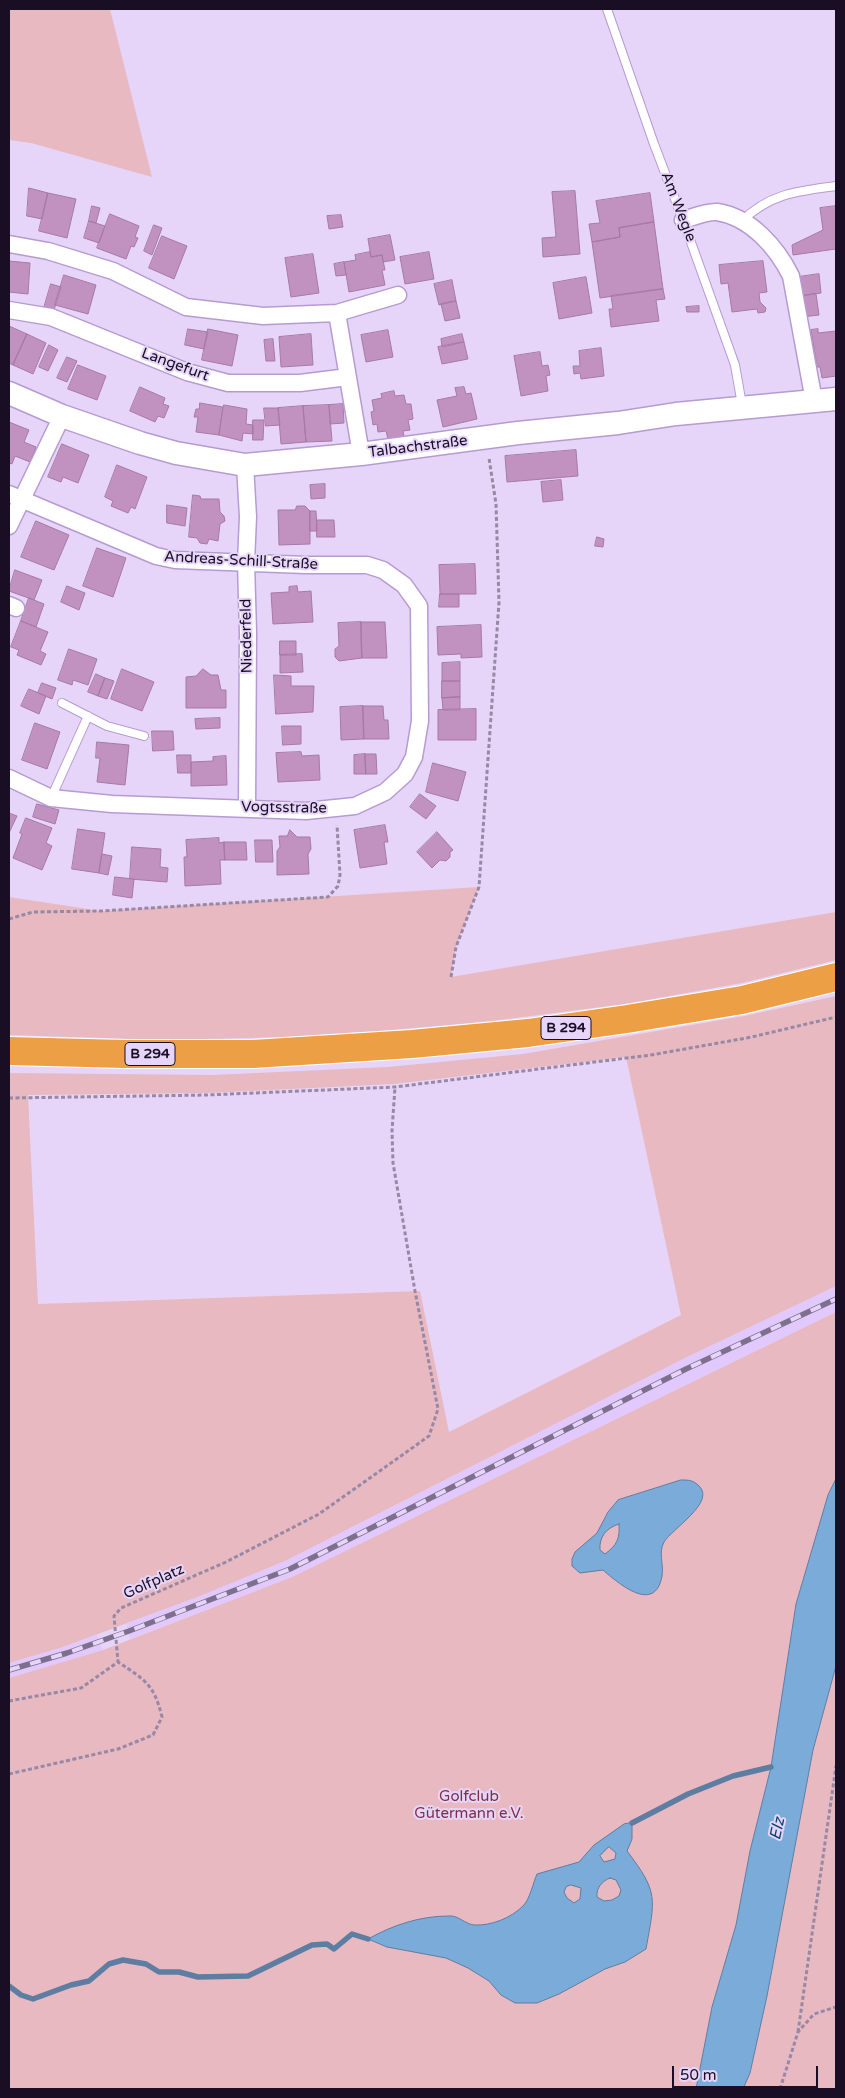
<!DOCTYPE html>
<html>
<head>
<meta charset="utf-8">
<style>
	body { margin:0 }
	#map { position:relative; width:845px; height:2098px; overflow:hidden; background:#e6d5f9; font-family:"Varela Round",sans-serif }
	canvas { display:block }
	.frame { position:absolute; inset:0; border:10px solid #190e23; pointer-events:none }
	.scale { position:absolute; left:672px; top:2066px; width:146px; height:22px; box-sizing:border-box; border:2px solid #190e23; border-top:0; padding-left:6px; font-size:15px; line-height:18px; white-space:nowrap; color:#190e23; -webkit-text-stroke:4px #e6d5f9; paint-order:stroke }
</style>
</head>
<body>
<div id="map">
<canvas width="845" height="2098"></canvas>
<div class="frame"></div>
<div class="scale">50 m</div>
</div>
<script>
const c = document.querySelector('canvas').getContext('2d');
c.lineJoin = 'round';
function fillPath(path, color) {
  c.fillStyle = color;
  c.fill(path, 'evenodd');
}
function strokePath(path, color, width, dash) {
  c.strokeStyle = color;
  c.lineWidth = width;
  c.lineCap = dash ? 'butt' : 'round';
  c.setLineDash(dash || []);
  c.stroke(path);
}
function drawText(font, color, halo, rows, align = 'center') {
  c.font = font + ' "Varela Round",sans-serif';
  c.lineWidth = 4;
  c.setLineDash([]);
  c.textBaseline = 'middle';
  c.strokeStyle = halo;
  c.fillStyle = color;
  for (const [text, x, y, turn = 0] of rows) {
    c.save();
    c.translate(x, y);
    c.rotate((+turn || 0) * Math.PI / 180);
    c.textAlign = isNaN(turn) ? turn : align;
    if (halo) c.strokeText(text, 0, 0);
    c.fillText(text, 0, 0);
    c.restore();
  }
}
fillPath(new Path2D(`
	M836 1286V1312L292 1577 130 1639 126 1624 200 1596 285 1561 685 1358Z
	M97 1635 103 1650 9 1678V1663L63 1647Z`), '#e1c8fd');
fillPath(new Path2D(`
	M9 9H110L152 177 31 143 9 140Z
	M479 887 456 947 451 977 836 912V960L742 983 625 1004 492 1021 392 1030 285 1037 165 1040 9 1035V897L101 911Z
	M836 996V1286L685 1358 285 1561 200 1596 63 1647 9 1663V1073L212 1075 388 1067 523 1054 744 1016ZM626 1057 681 1315 449 1432 420 1291 38 1304 28 1095 208 1093 394 1084Z
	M836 1312V1479L828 1495 796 1604 771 1767 750 1851 736 1925 712 2007 696 2089H9V1678L103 1650 292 1577Z
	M836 1666V2089H743L750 2073 767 1996 813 1750Z`), '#e8b9c1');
const water = new Path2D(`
	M836 1479V1666L813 1750 767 1996 750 2073 743 2089H696L712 2007 736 1925 750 1851 771 1767 796 1604 828 1495Z
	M681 1480C689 1480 693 1480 699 1486 716 1502 672 1529 664 1542 658 1553 664 1564 662 1576 655 1615 618 1583 603 1570L580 1573 572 1566V1559L575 1552 597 1533 608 1512 618 1500ZM619 1524C620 1539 617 1545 605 1554L600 1550C599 1537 606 1528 619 1524Z
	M632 1823V1839L627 1851C659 1893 655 1898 646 1949L625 1962 605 1969 559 1994 537 2003H515L501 1995 489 1981 468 1968 446 1958 387 1947 368 1939C393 1925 420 1916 449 1916 458 1915 465 1924 474 1925 491 1926 511 1918 523 1906 530 1899 533 1883 537 1874L579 1862 594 1845 624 1824ZM609 1847 616 1853 615 1859 604 1862 600 1856ZM610 1878 616 1880 621 1890 619 1896 612 1900 604 1901 597 1897C596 1888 602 1881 610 1878ZM571 1885 581 1888 580 1899 574 1903 567 1898 564 1892 566 1887Z`);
fillPath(water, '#7bacd9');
strokePath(water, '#5e7da2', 1);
strokePath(new Path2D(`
	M632 1823 688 1794 733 1776 771 1767
	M9 1986 21 1995 33 1999 71 1985 89 1981 109 1964 123 1960 146 1964 159 1972H179L198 1977 248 1976 312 1945 327 1944 334 1949 352 1934 368 1939`), '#5e7da2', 5.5);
const building = new Path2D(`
	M29 188 48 193 42 219 27 216Z
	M575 191 580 254 543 257 542 238 556 237 552 192Z
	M48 193 76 199 67 238 39 231Z
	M650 193 654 222 619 228 620 237 592 242 589 224 600 223 596 201Z
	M92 206 100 208 96 223 89 221Z
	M836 206V249L793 255 792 245 823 230 820 208Z
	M110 214 139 226 135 237 138 238 134 247 131 246 126 259 97 248Z
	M341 215 343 227 329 229 327 216Z
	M89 221 105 226 99 243 84 238Z
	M654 222 663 289 600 298 592 242 620 237 619 228Z
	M154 225 162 228 152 255 144 251Z
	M390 235 395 260 383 262 382 255 371 257 368 239Z
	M162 236 187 246 174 279 149 268Z
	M370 252 371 257 382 255 385 270H382L385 285 349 292 344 262 356 260 355 255Z
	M429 252 434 279 405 284 400 257Z
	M313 254 319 293 291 297 285 258Z
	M9 261 30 263 28 294 9 292Z
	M763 261 767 292 759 293 760 302 766 308 765 312 758 313 757 309 732 312 728 283 721 284 719 265Z
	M344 262 346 275 336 276 334 264Z
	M819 274 821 293 800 296 798 277Z
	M64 275 96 285 88 314 55 305Z
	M586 277 592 313 559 319 553 283Z
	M452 280 456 301 439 305 434 284Z
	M51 284 61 287 54 310 44 308Z
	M663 289 665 299 656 300 659 321 611 327 609 309H613L611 296Z
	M816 294 819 315 802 317 800 296Z
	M456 301 460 318 445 321 441 304Z
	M699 306V312H687L686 307Z
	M9 326 27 334 13 365 9 363Z
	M188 329 208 332 204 349 185 345Z
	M208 329 238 335 232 366 202 360Z
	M818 329V333L836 331V376L822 378 820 367H817L811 330Z
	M388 330 393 357 366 362 361 335Z
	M27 334 46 343 33 374 13 365Z
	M311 334 313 365 281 367 279 337Z
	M462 334 464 342 442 347 441 339Z
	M273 339 275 361H266L264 340Z
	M464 342 468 359 442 364 438 347Z
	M49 345 58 350 48 371 39 367Z
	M601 348 604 376 581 379 580 373 574 374 573 366H580L579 351Z
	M540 352 542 366 548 365 550 375 546 376 548 391 521 396 514 356Z
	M67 357 77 361 67 382 57 378Z
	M78 365 106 376 97 400 68 389Z
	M140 387 165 398 163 404 169 406 164 418 158 416 155 422 130 411Z
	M464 387 466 394 471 393 477 419 443 427 437 400 457 396 455 388Z
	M394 391 395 396 404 395 406 404H411L413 419 408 420 410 430 403 431 404 437 388 439 386 431 378 432 377 424 373 425 371 412 374 411 372 400 382 398 381 394Z
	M200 403 223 407 219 435 196 432 198 417H194L196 409H199Z
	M343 404 344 423 330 424 329 405Z
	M224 405 247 409 246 424 253 425V434L243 433 242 441 219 435Z
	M329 405 332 441 306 442 303 406Z
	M303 406 306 442 281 444 278 408Z
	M264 408H278L280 425 266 426Z
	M253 420H264L263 440H253Z
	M9 422 29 430 24 442 36 447 30 462 15 456 12 464 9 463Z
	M62 444 89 455 78 483 63 477 61 482 48 477Z
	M576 450 578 476 507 482 505 456Z
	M117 465 147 477 135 509 131 507 128 513 111 506 113 501 105 497Z
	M561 480 563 500 543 502 541 482Z
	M325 484V498L311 499 310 485Z
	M193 495 200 496 201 499H219L220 512 224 516 225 521 220 524 218 541 209 539 207 544 200 543 197 538 189 537Z
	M167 505 187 508 185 526 167 523Z
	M297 506H305L310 511V544L279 545 278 510H295Z
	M310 511H316L317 531H310Z
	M317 520H334L335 537H317Z
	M36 521 69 535 54 570 21 557Z
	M597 537 604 539 603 547 595 546Z
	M97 548 126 558 113 597 83 586Z
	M475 564 476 594H440L439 565Z
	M15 570 42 580 34 600 9 591Z
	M67 586 85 593 79 610 61 602Z
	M297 586 298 592 311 591 313 622 273 624 271 593 289 592V587Z
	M440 594H459V607H439Z
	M29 598 44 604 36 627 21 621Z
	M21 621 48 632 40 651 46 654 41 665 17 655 19 650 11 647Z
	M361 622H385L387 658H362Z
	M361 622 362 658 339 661 335 657V649L339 646 338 623Z
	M481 625 482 657 461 658V654L438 655 437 627Z
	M280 641H296V655H280Z
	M69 649 97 659 88 685 73 680 72 685 58 680Z
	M302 654 303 672 280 673V655Z
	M460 662V681H442V663Z
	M122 669 154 682 142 711 111 699Z
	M203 669 211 675H218L221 690H226V708H186V677L196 676Z
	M96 674 105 678 98 696 88 692Z
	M274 675 291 676V686H314L313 712 276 714Z
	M105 678 114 681 107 699 98 696Z
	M442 681H460V697L442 698Z
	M42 683 56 688 52 699 38 693Z
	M29 689 46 696 39 714 21 706Z
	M460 697V710H443L442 698Z
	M363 706 364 739 341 740 340 707Z
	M363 706H383L384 720H388L389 739H364Z
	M476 709V740H438V710Z
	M220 718V728L196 729 195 719Z
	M35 723 60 732 47 769 22 760Z
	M282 726H301V744L283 745Z
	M152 731H173L174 750 153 751Z
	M97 742 129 745 125 785 97 782 100 758H96Z
	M301 752 302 756 319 755 320 780 278 782 276 753Z
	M365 754H376L377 774H366Z
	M365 754 366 774H354V755Z
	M177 755H191V773H178Z
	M226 756 227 785 191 786V762L213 761V757Z
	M433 763 466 772 458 801 426 792Z
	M420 794 436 806 426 819 410 807Z
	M37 804 59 810 55 824 33 817Z
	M9 813 17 816 9 833Z
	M26 818 52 828 46 843 52 846 42 870 13 858 22 834 20 833Z
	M385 825 388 842H384L387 864 360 868 354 830Z
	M78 829 105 833 99 873 72 869Z
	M290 830 297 837H310L311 849 308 854 309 874 277 875V851L280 847 279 836H287Z
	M437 832 453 850 450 852V857L446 861 440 860 432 868 417 852Z
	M219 838V843L224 842 225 860H220L221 884 185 886 184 857H187L186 840Z
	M255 840H272L273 862H256Z
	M224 842H246L247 860H225Z
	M132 847 161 849 160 867 168 868 167 882 130 879Z
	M102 854 112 856 108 875 99 873Z
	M115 877 134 879 132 898 113 895Z`);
fillPath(building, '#c191c0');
strokePath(building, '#a779a7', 1);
const lane = new Path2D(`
	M607 9 654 144 683 220 735 365 742 405
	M742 221C770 193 799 191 836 186
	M62 703 107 726 144 736
	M51 798 88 716`);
const street = new Path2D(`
	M683 220C693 217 708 211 717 212 751 217 777 248 791 276L814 401
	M9 244 48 251 113 271 186 307 263 316 337 313
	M9 310 51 317 187 372 228 383H300L348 377
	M361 454 337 313 398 295
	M245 465 248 517 246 562 248 633 247 808
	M9 494 156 556 175 560 305 565H367L383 570 404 585 419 606 420 721 414 757 405 774 385 792 355 806 306 811 112 804 51 798 9 778
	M9 526 62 416
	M9 605 16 608`);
const secondary = new Path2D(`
	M9 393 62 416 140 443 176 453 245 465 361 454 518 433 618 423 676 414 836 399`);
const highway = new Path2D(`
	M9 1051 124 1054H253L412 1044 528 1033 627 1019 742 1000 836 977`);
strokePath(lane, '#b69bd3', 10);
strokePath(street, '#b69bd3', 19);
strokePath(secondary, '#b69bd3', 25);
strokePath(highway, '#fff', 30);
strokePath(new Path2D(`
	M9 919 33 912 101 911 328 897 338 886 340 875 337 825
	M451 977 456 947 479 887 499 602 496 504 489 458
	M9 1098 207 1095 395 1087 651 1055 752 1037 836 1017
	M9 1701 81 1688 118 1662 114 1616 121 1608 226 1562 319 1514 429 1436 438 1409 415 1291 393 1163 392 1131 395 1087
	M9 1774 118 1749 153 1735 162 1717C154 1684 145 1680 118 1662
	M798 2032 836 1766
	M780 2089 798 2032 814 2014 836 2007`), '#9788a6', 3, [4, 2.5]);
strokePath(lane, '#fff', 8);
strokePath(street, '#fff', 16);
strokePath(secondary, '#fff', 22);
strokePath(highway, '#ec9f44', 28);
const rail = new Path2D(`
	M9 1670 67 1653 129 1631 290 1569 686 1369 836 1299`);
strokePath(rail, '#7e708d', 5.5);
strokePath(rail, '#e6d5f9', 4, [11]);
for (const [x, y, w] of [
	[566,1028,50],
	[150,1054,50]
]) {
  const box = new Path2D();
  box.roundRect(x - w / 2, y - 11.5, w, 23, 4);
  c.fillStyle = '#e6d5f9';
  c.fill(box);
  strokePath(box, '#190e23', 1);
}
drawText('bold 14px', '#190e23', null, [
	["B 294",566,1028],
	["B 294",150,1054]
]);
drawText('15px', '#190e23', '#e6d5f9', [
	["Am Wegle",678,207,69],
	["Langefurt",175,365,20],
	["Talbachstraße",418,447,-7],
	["Andreas-Schill-Straße",241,561,3],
	["Niederfeld",247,636,-91],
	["Vogtsstraße",284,808,1],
	["Golfplatz",154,1582,-24]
]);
drawText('15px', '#7f2e44', '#e6d5f9', [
	["Golfclub",469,1797],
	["Gütermann e.V.",469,1814]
]);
drawText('italic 16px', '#09436d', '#e6d5f9', [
	["Elz",778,1829,-78]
]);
</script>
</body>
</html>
